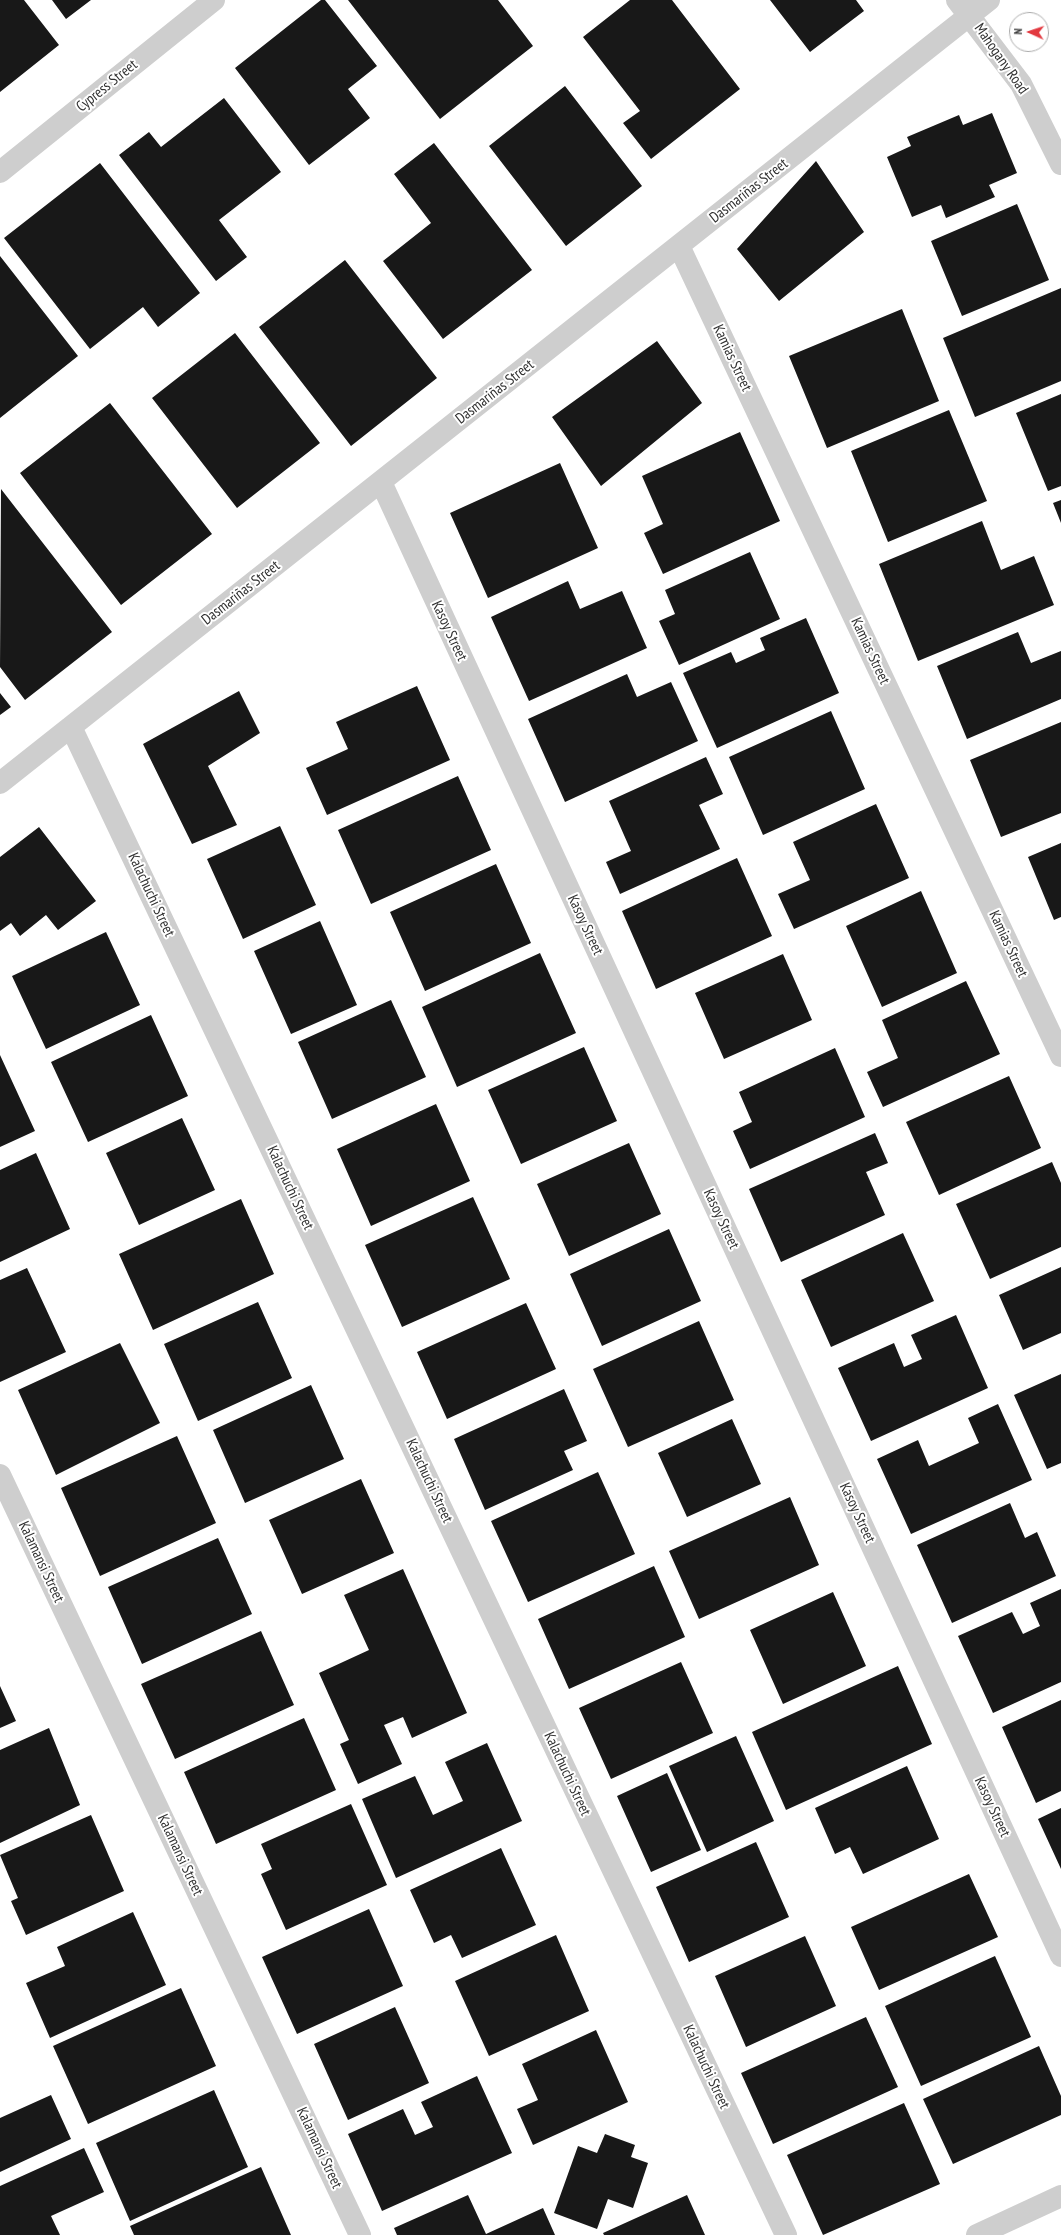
<!DOCTYPE html>
<html>
<head>
<meta charset="utf-8">
<style>
	body { margin:0 }
	#map { position:relative; width:1061px; height:2235px; overflow:hidden; background:#fff; font-family:"PT Sans Narrow",sans-serif }
	canvas { display:block }
	.north { position:absolute; left:1009px; top:12px; width:40px; height:40px; box-sizing:border-box; background:#fff; border:1px solid #adadad; border-radius:50%; rotate:273deg; font-size:11px; font-weight:700; line-height:16px; text-align:center; color:#313131 }
	.north::after { content:''; display:block; margin:auto; width:14px; height:18px; background:#e2383f; clip-path:polygon(50% 0,100% 100%,50% 72%,0 100%) }
</style>
</head>
<body>
<div id="map">
<canvas width="1061" height="2235"></canvas>
<div class="north">N</div>
</div>
<script>
const c = document.querySelector('canvas').getContext('2d');
c.lineJoin = 'round';
function fillPath(path, color) {
  c.fillStyle = color;
  c.fill(path, 'evenodd');
}
function strokePath(path, color, width, dash) {
  c.strokeStyle = color;
  c.lineWidth = width;
  c.lineCap = dash ? 'butt' : 'round';
  c.setLineDash(dash || []);
  c.stroke(path);
}
function drawText(font, color, halo, rows, align = 'center') {
  c.font = font + ' "PT Sans Narrow",sans-serif';
  c.lineWidth = 4;
  c.setLineDash([]);
  c.textBaseline = 'middle';
  c.strokeStyle = halo;
  c.fillStyle = color;
  for (const [text, x, y, turn = 0] of rows) {
    c.save();
    c.translate(x, y);
    c.rotate((+turn || 0) * Math.PI / 180);
    c.textAlign = isNaN(turn) ? turn : align;
    if (halo) c.strokeText(text, 0, 0);
    c.fillText(text, 0, 0);
    c.restore();
  }
}
fillPath(new Path2D(`
	M0 0H24L59 45 0 92Z
	M52 0H91L66 19Z
	M321 0H325L377 66 348 89 370 118 309 165 235 68Z
	M348 0H498L533 46 440 119Z
	M630 0H672L740 89 651 159 623 123 640 111 583 37Z
	M770 0H856L864 11 810 52Z
	M565 86 642 186 566 246 489 146Z
	M224 98 281 172 219 220 247 257 216 281 119 155 149 132 161 147Z
	M992 113 1017 173 989 185 995 197 946 218 941 205 912 217 887 157 911 146 907 137 959 115 963 125Z
	M434 143 532 270 443 339 383 261 431 223 394 174Z
	M816 161 864 232 779 301 737 249Z
	M100 163 200 293 158 327 143 307 90 349 4 238Z
	M1017 204 1049 280 962 316 931 241Z
	M0 256 78 356 0 418Z
	M345 260 437 378 351 446 259 327Z
	M1061 288V381L975 417 943 338Z
	M902 309 939 401 827 448 789 356Z
	M235 333 320 443 237 508 152 398Z
	M657 341 702 403 601 486 552 417Z
	M1061 394V486L1048 491 1016 413Z
	M110 403 212 534 121 605 20 473Z
	M949 410 987 501 888 542 851 451Z
	M740 432 780 521 663 574 644 533 663 524 642 476Z
	M560 463 598 548 488 598 450 513Z
	M1 489 112 632 25 700 0 667Z
	M1061 500V523L1053 503Z
	M982 521 1001 570 1034 556 1054 605 918 661 879 564Z
	M750 552 780 619 679 665 659 621 675 614 665 590Z
	M568 581 580 609 622 591 647 648 529 701 491 617Z
	M806 618 839 693 717 748 683 673 731 652 736 663 765 650 760 638Z
	M1018 632 1031 663 1061 651V699L967 739 937 666Z
	M627 674 637 697 671 682 698 741 565 802 528 719Z
	M417 686 450 760 327 815 306 768 348 749 336 722Z
	M239 691 260 733 208 766 237 825 192 844 143 744Z
	M0 693 11 707 0 715Z
	M831 711 865 789 763 835 729 757Z
	M1061 722V813L1001 837 970 760Z
	M706 757 723 794 699 805 720 849 620 894 606 862 631 851 609 801Z
	M458 776 491 850 371 904 338 830Z
	M876 804 909 878 794 929 778 894 810 880 793 842Z
	M280 826 316 905 243 939 207 859Z
	M39 827 96 901 58 930 46 915 20 936 11 923 0 931V857Z
	M1061 843V917L1054 920 1028 857Z
	M737 858 772 936 656 989 622 911Z
	M496 864 531 943 425 991 390 912Z
	M921 891 957 973 882 1007 846 926Z
	M320 921 357 1005 291 1034 254 951Z
	M106 932 140 1005 46 1049 12 976Z
	M540 953 576 1033 457 1087 422 1007Z
	M783 954 812 1020 724 1059 695 993Z
	M966 981 1000 1054 883 1107 867 1072 898 1058 882 1020Z
	M391 1000 426 1077 332 1119 298 1042Z
	M151 1015 188 1096 88 1142 51 1062Z
	M584 1047 617 1121 521 1164 488 1090Z
	M835 1048 865 1117 750 1169 733 1131 752 1122 739 1092Z
	M0 1055 35 1131 0 1147Z
	M1009 1076 1041 1148 939 1195 906 1122Z
	M436 1104 470 1181 371 1226 337 1149Z
	M182 1118 215 1190 139 1225 106 1153Z
	M875 1133 888 1163 866 1172 885 1215 781 1262 749 1189Z
	M629 1143 661 1214 569 1256 537 1184Z
	M36 1153 70 1229 0 1262V1170Z
	M1052 1162 1061 1183V1247L990 1279 956 1204Z
	M473 1197 510 1279 402 1327 365 1245Z
	M241 1199 274 1274 153 1330 119 1254Z
	M669 1229 701 1301 602 1346 570 1274Z
	M903 1233 934 1301 831 1347 801 1280Z
	M1061 1267V1333L1023 1350 999 1295Z
	M27 1268 66 1352 0 1382V1280Z
	M258 1302 292 1378 198 1421 164 1344Z
	M526 1303 556 1369 447 1419 417 1352Z
	M956 1315 988 1388 871 1441 838 1368 894 1343 904 1367 922 1359 911 1335Z
	M699 1321 734 1400 628 1447 593 1369Z
	M120 1343 160 1423 56 1475 18 1390Z
	M1061 1374V1463L1047 1469 1014 1395Z
	M311 1385 344 1459 245 1503 213 1430Z
	M564 1389 587 1441 564 1451 573 1470 485 1510 454 1439Z
	M998 1404 1032 1480 911 1534 877 1459 918 1440 929 1466 979 1443 968 1418Z
	M732 1419 761 1484 687 1517 658 1453Z
	M177 1436 216 1523 100 1576 61 1488Z
	M598 1472 635 1554 528 1602 491 1521Z
	M361 1479 394 1553 302 1594 269 1520Z
	M790 1497 819 1565 699 1619 669 1551Z
	M1010 1503 1025 1538 1037 1532 1056 1576 952 1623 917 1545Z
	M218 1538 252 1614 142 1664 108 1587Z
	M654 1566 685 1637 569 1689 538 1619Z
	M403 1569 467 1713 412 1738 403 1717 384 1725 402 1764 358 1784 340 1744 349 1740 319 1673 369 1650 344 1595Z
	M1061 1589V1682L993 1713 958 1636 1012 1612 1023 1634 1040 1626 1030 1603Z
	M833 1592 866 1666 783 1704 750 1630Z
	M261 1631 294 1705 175 1759 141 1684Z
	M681 1662 713 1733 611 1779 579 1708Z
	M898 1666 932 1744 786 1810 752 1732Z
	M0 1686 16 1721 0 1728Z
	M1061 1700V1791L1036 1803 1002 1727Z
	M304 1718 336 1790 216 1844 184 1772Z
	M49 1728 80 1805 0 1843V1750Z
	M736 1736 774 1821 707 1852 669 1766Z
	M487 1743 522 1821 396 1878 362 1799 415 1776 433 1815 463 1801 445 1762Z
	M907 1766 939 1839 863 1874 850 1847 835 1854 815 1808Z
	M667 1773 701 1850 651 1872 617 1796Z
	M351 1804 387 1885 286 1930 261 1874 272 1869 261 1844Z
	M1061 1808V1869L1038 1819Z
	M91 1815 124 1891 26 1935 11 1901 18 1898 0 1855Z
	M756 1842 789 1917 689 1962 656 1887Z
	M501 1848 536 1925 462 1958 451 1935 434 1943 410 1890Z
	M969 1874 998 1937 879 1990 851 1927Z
	M369 1909 403 1986 297 2034 262 1957Z
	M133 1912 166 1985 50 2038 26 1983 65 1966 57 1947Z
	M556 1935 589 2011 489 2056 455 1981Z
	M805 1936 836 2006 746 2047 715 1976Z
	M995 1956 1031 2037 921 2086 885 2006Z
	M181 1988 216 2066 88 2124 53 2046Z
	M395 2007 429 2083 348 2120 314 2044Z
	M866 2017 898 2087 773 2144 741 2073Z
	M596 2030 628 2102 533 2145 517 2109 538 2100 522 2064Z
	M1039 2046 1061 2096V2115L953 2164 923 2099Z
	M477 2076 512 2153 382 2211 348 2134 403 2109 415 2135 433 2127 421 2102Z
	M214 2090 248 2167 130 2221 96 2143Z
	M51 2095 71 2139 0 2172V2118Z
	M904 2103 940 2184 823 2235 787 2155Z
	M605 2134 635 2145 631 2157 648 2163 633 2208 608 2199 597 2229 554 2213 578 2146 597 2153Z
	M84 2148 104 2192 51 2216 60 2235H0V2186Z
	M261 2167 291 2235H134L130 2226Z
	M468 2195 486 2234 543 2208 555 2235H397L394 2228Z
	M687 2195 705 2235H604L603 2233Z`), '#181818');
strokePath(new Path2D(`
	M957 0 1021 84 1061 164
	M0 172 214 0
	M679 246 1061 1056
	M381 482 1061 1956
	M71 727 786 2235
	M0 783 989 0
	M0 1475 360 2235
	M977 2235 1061 2196`), '#cecece', 22);
drawText('15px', '#313131', '#fff', [
	["Mahogany Road",1001,59,55],
	["Cypress Street",107,86,-39],
	["Dasmariñas Street",749,191,-38],
	["Kamias Street",732,358,65],
	["Dasmariñas Street",495,392,-38],
	["Dasmariñas Street",241,593,-38],
	["Kasoy Street",449,631,65],
	["Kamias Street",870,651,65],
	["Kalachuchi Street",151,895,65],
	["Kasoy Street",585,925,65],
	["Kamias Street",1008,944,65],
	["Kalachuchi Street",290,1188,65],
	["Kasoy Street",721,1219,65],
	["Kalachuchi Street",429,1481,65],
	["Kasoy Street",857,1513,65],
	["Kalamansi Street",41,1562,65],
	["Kalachuchi Street",567,1774,65],
	["Kasoy Street",992,1807,65],
	["Kalamansi Street",180,1855,65],
	["Kalachuchi Street",706,2067,65],
	["Kalamansi Street",319,2148,65]
]);
</script>
</body>
</html>
